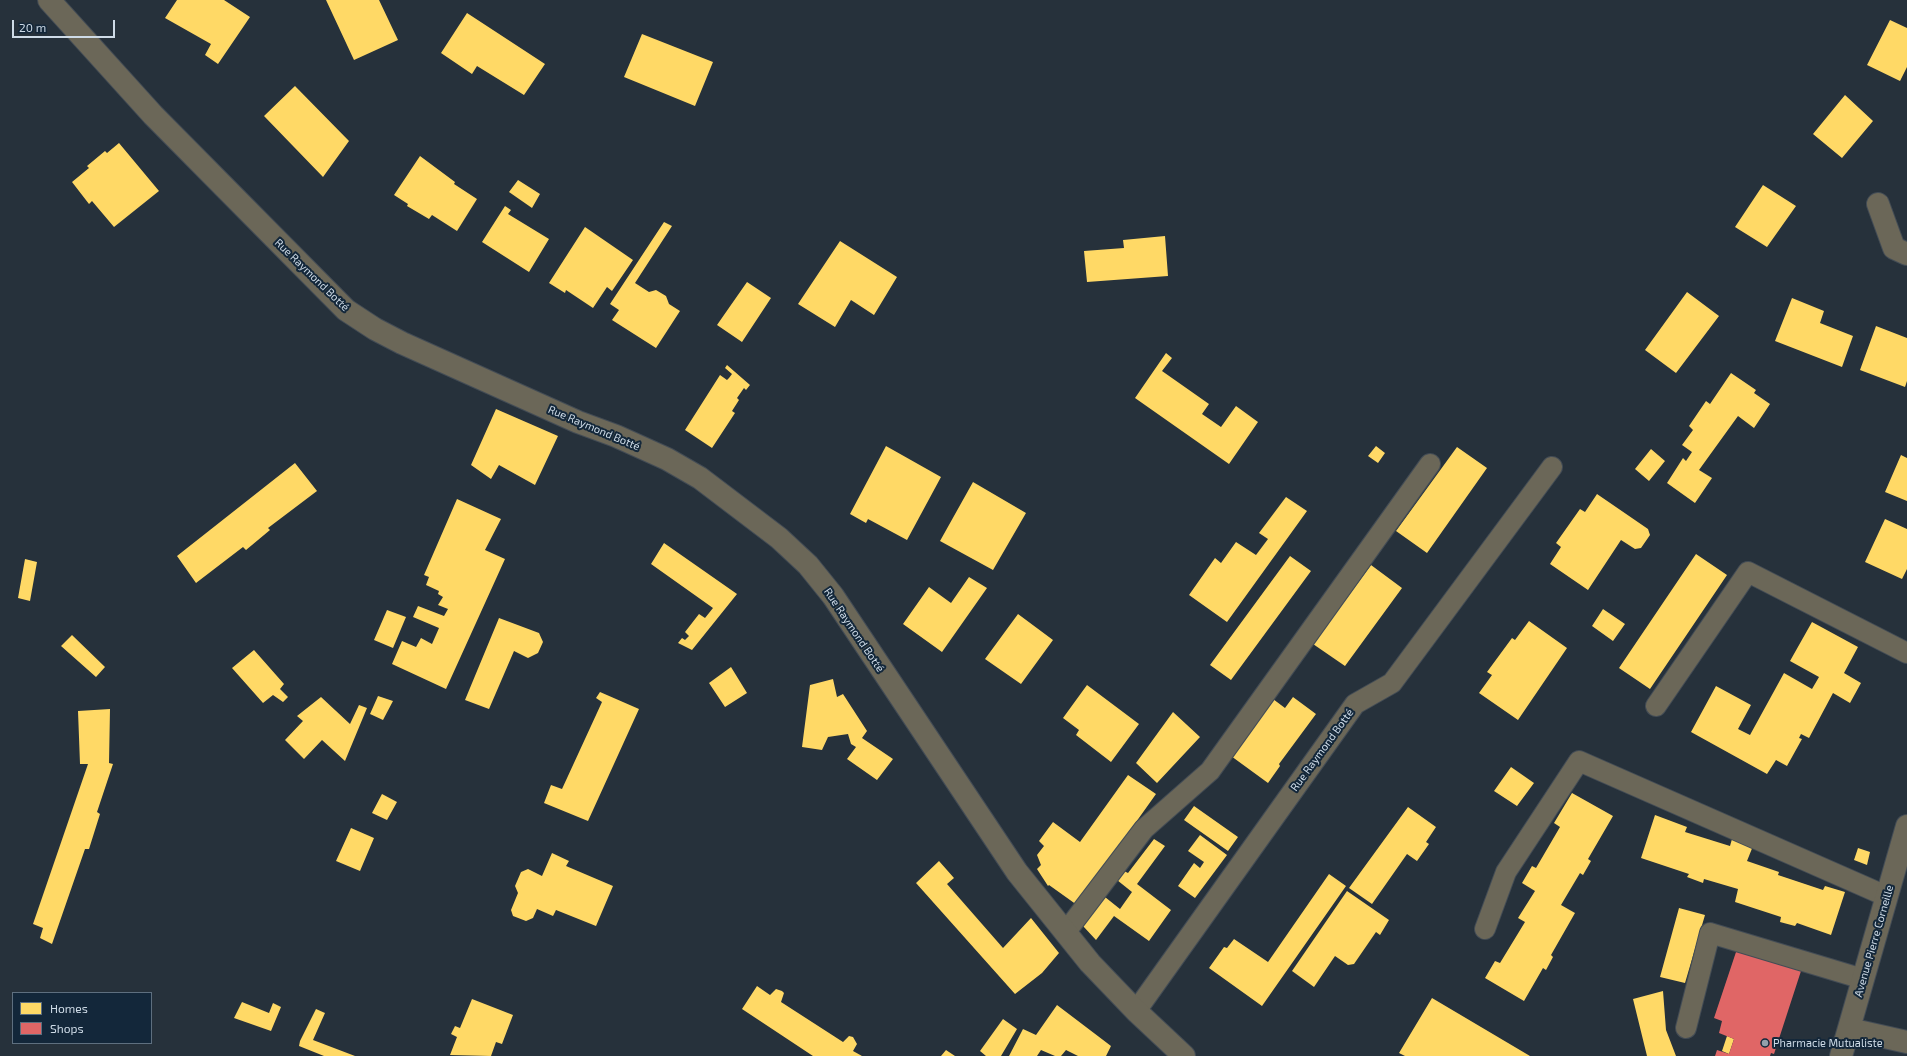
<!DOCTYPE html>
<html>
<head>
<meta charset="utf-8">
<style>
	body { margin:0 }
	#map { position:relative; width:1907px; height:1056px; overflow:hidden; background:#26313b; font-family:"Exo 2",sans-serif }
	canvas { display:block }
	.legend { position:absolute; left:12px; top:992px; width:140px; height:52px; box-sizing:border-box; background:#13273a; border:1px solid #5e6f7f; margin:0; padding:5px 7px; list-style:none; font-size:12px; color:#cedbe7 }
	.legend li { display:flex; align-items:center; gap:8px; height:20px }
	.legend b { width:20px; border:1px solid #5e6f7f }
	.scale { position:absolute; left:12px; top:20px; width:103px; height:18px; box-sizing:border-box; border:2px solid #cedbe7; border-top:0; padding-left:5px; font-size:12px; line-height:14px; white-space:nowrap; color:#cedbe7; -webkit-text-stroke:3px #13273a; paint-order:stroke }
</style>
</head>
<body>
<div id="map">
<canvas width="1907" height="1056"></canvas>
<ul class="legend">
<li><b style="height:11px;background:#ffd966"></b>Homes</li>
<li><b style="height:11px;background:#e06666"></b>Shops</li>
</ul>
<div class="scale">20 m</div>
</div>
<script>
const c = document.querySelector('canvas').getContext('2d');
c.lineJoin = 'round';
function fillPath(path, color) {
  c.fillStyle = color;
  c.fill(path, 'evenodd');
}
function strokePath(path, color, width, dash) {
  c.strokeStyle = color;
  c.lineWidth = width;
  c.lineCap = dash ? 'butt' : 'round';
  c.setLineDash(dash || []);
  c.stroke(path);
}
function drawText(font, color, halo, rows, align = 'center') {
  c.font = font + ' "Exo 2",sans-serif';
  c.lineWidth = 4;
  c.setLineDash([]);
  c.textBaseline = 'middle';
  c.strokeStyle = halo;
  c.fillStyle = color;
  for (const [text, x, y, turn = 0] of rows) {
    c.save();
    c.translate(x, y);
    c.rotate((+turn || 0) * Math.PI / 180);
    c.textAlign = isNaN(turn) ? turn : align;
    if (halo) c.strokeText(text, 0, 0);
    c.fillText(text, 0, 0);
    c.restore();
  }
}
fillPath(new Path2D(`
	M177 0H224L250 17 218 64 205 55 211 44 165 18Z
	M326 0H379L398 40 354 60Z
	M467 13 545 64 524 95 477 66 472 74 441 53Z
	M1890 20 1907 28V67L1900 81 1867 65Z
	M642 34 713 62 695 106 624 77Z
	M295 86 349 141 323 177 264 116Z
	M1845 95 1873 121 1842 158 1813 134Z
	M119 143 159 191 114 227 92 201 89 204 72 182 89 168 87 166 105 151 107 153Z
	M420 156 455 182 454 184 477 199 457 231 432 215 429 219 407 206 408 204 394 195Z
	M518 180 540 194 532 208 509 192Z
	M1763 185 1796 206 1767 247 1735 227Z
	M505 206 511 210 508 214 549 239 529 272 482 242Z
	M664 222 672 226 635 283 649 292 656 290 666 296 669 304 680 311 656 348 612 320 619 310 610 304Z
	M585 227 633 260 612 291 607 287 593 308 566 290 565 293 549 283Z
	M1165 236 1168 276 1087 282 1084 251 1124 248 1123 240Z
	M840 241 897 277 874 315 851 300 835 327 798 304Z
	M747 282 771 298 742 342 717 325Z
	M1687 292 1719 316 1676 373 1645 350Z
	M1792 298 1824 311 1820 323 1853 336 1842 367 1775 341Z
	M1876 326 1907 338V381L1905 387 1860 370Z
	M1166 353 1172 358 1162 371 1209 404 1202 414 1221 427 1236 406 1258 422 1229 464 1135 398Z
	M727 365 750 385 746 390 744 388 737 398 739 400 732 411 735 413 712 448 685 430 720 375 727 380 729 378 732 374 725 368Z
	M1731 373 1756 390 1754 393 1770 404 1754 428 1738 416 1699 470 1712 478 1695 503 1667 483 1683 458 1686 461 1692 452 1682 445 1693 430 1689 426 1706 401 1710 404Z
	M496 409 558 436 535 485 499 465 491 479 471 465Z
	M886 446 941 477 907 540 868 519 866 523 850 514Z
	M1376 446 1385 453 1378 463 1368 456Z
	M1457 447 1487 468 1427 553 1396 531Z
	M1651 449 1665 461 1649 481 1635 469Z
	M1901 455 1907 458V501L1885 492Z
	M295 463 317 491 268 528 270 530 246 550 243 547 196 583 177 556Z
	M973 482 1026 513 993 570 940 541Z
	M1597 494 1648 529 1650 535 1641 548 1635 549 1621 540 1588 590 1550 564 1561 547 1556 543 1580 509 1585 512Z
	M1286 497 1307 511 1227 622 1189 595 1215 558 1221 563 1236 542 1256 555 1268 539 1259 533Z
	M457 499 501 519 485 550 505 559 446 689 392 664 402 641 416 647 421 638 432 644 439 628 413 617 418 606 444 616 448 609 438 605 443 597 438 594 439 591 426 585 429 577 424 575Z
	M1885 519 1907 529V569L1902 579 1865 562Z
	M664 543 737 594 692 650 678 643 682 638 685 640 689 636 685 632 699 614 705 618 713 608 651 564Z
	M1696 554 1727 575 1650 689 1619 668Z
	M1290 556 1311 571 1231 680 1210 665Z
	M25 559 37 562 30 601 18 598Z
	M1371 565 1402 588 1345 666 1313 644Z
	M969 577 987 588 942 652 903 624 929 587 951 603Z
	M1603 609 1625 624 1613 641 1592 626Z
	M387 610 406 617 393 648 374 640Z
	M1018 614 1053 640 1021 684 985 659Z
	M499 618 539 633 543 642 538 653 528 658 514 651 489 709 465 700Z
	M1529 621 1567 648 1518 720 1479 693 1492 675 1487 672 1512 638 1515 640Z
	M1812 622 1858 647 1844 673 1861 683 1850 703 1833 693 1809 738 1801 734 1799 738 1802 739 1787 766 1776 760 1767 774 1691 732 1716 686 1751 705 1738 729 1750 735 1784 673 1812 689 1819 677 1790 661Z
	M72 635 105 667 96 677 61 646Z
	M254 650 284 684 280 689 288 697 283 702 273 695 263 703 232 668Z
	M731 667 747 693 725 707 709 683Z
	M833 679 837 697 843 694 867 731 862 738 893 759 877 780 847 759 856 747 851 744 848 734 828 737 822 750 802 747 810 685Z
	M1087 685 1139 724 1111 762 1076 735 1079 730 1063 718Z
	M600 692 639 709 588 821 544 803 551 785 562 789 602 702 596 698Z
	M378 696 393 701 383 720 370 714Z
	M321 697 350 724 359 705 367 708 345 761 322 740 304 759 285 740 303 721 297 716Z
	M1293 697 1316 714 1279 764 1280 766 1268 783 1231 756 1273 699 1285 708Z
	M110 709 109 763 113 764 97 812 100 814 89 849H85L52 944 40 938 43 928 33 924 88 764H80L78 711Z
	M1173 712 1200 737 1157 783 1136 763Z
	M1511 767 1534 783 1517 806 1494 791Z
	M1128 775 1156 794 1077 905 1049 885 1048 886 1037 869 1041 865 1037 855 1044 846 1039 841 1053 822 1080 842Z
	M1572 793 1613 816 1588 859 1591 861 1583 875 1580 873 1561 905 1575 913 1551 955 1553 957 1546 970 1543 968 1524 1001 1485 978 1495 961 1500 963 1525 922 1518 918 1535 891 1522 883 1532 866 1536 868 1560 827 1554 823Z
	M382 794 397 802 387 820 372 813Z
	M1194 806 1238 837 1228 851 1184 820Z
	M1408 807 1436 827 1426 842 1429 844 1417 861 1407 854 1372 904 1349 888Z
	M1655 815 1687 827 1685 832 1730 846 1732 839 1753 846 1747 861 1779 872 1778 875 1823 890 1825 886 1845 892 1831 935 1797 923 1795 926 1780 922 1781 917 1735 902 1738 889 1704 879 1703 883 1687 877 1689 874 1641 858Z
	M351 828 374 838 360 871 336 861Z
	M1200 835 1227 855 1195 898 1178 886 1194 863 1200 868 1204 862 1188 851Z
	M1154 839 1165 846 1137 884 1171 910 1149 941 1114 916 1096 940 1083 926 1105 897 1120 909 1132 892 1117 880 1124 871 1128 873Z
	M1858 848 1870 852 1867 865 1854 860Z
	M552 853 569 861 566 866 613 886 596 926 556 910 553 916 537 909 533 918 526 921 513 916 511 910 518 893 515 886 521 872 528 869 542 876Z
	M939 861 954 878 947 884 1003 948 1031 918 1059 953 1042 973 1015 994 916 883Z
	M1329 874 1346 886 1262 1006 1209 968 1224 947 1227 948 1234 939 1268 962Z
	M1347 891 1389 920 1380 935 1376 932 1354 964 1348 965 1335 956 1314 987 1292 971Z
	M1679 908 1705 915 1685 983 1660 977Z
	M757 986 770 995 776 989 782 991 784 993 781 1002 843 1042 849 1036 853 1037 857 1044 853 1051 862 1056H813L742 1009Z
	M1663 991 1666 1030 1676 1056H1647L1633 999Z
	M1432 998 1530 1056H1405L1399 1053Z
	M472 999 513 1015 502 1044 496 1042 491 1056 450 1055 457 1037 451 1034 455 1026 460 1028Z
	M242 1002 269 1013 273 1003 281 1007 271 1031 234 1018Z
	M1057 1005 1111 1046 1106 1056H1078L1066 1050 1061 1056H1055L1041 1050 1037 1056H1009L1023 1029 1036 1035Z
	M316 1009 325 1013 313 1040 355 1056H324L299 1046 300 1041Z
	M1003 1019 1017 1029 1001 1056H986L980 1051Z
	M1727 1036 1734 1039 1729 1054 1722 1051Z
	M946 1050 955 1056H941Z`), '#ffd966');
fillPath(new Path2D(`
	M1737 949 1801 971 1774 1054 1771 1053 1770 1056H1715L1717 1050 1729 1054 1734 1039 1719 1033 1722 1021 1714 1018Z`), '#e06666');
const lane = new Path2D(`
	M1656 706 1748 572 1907 653
	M1485 929 1506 872 1579 761 1886 896
	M1065 933 1144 829 1210 771 1430 464
	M1136 1011 1355 704 1392 683 1552 467
	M1686 1028 1710 933 1863 979`);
const street = new Path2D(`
	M49 0 153 115 346 310 375 329 402 343 578 422 616 436 667 459 700 478 779 538 808 565 833 596 1017 872 1090 963 1136 1011 1184 1056
	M1878 204 1894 248 1907 254
	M1849 1029 1907 1042
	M1841 1056 1907 826`);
strokePath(lane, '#434c55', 22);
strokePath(street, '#434c55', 24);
strokePath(lane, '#6b6758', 20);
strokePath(street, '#6b6758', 22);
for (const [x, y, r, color] of [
	[1765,1043,4,"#93a0ab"]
]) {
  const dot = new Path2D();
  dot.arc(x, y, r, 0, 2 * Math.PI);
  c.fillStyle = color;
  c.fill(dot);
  strokePath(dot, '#13273a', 1.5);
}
drawText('11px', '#cedbe7', '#13273a', [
	["Rue Raymond Botté",312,275,44],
	["Rue Raymond Botté",594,428,23],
	["Rue Raymond Botté",854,630,56],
	["Rue Raymond Botté",1322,750,-54],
	["Avenue Pierre Corneille",1874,941,-74]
]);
drawText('11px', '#cedbe7', '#13273a', [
	["Pharmacie Mutualiste",1773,1043]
], 'left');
</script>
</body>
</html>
